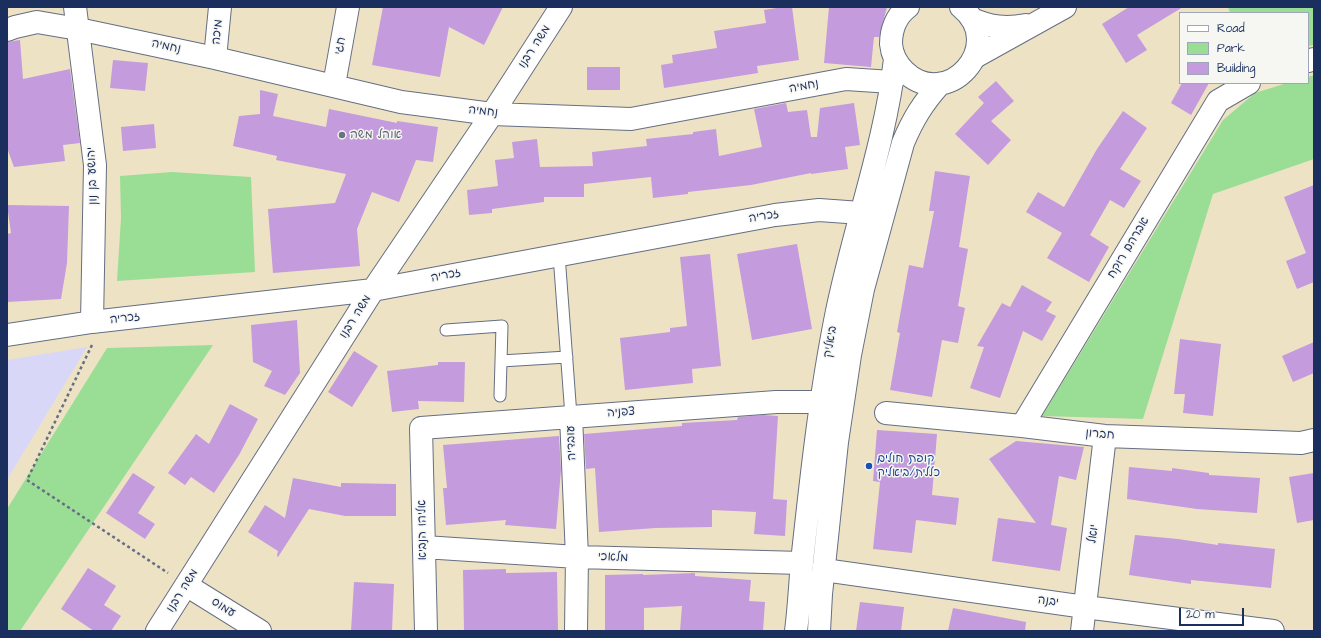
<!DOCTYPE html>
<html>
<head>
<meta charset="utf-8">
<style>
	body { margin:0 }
	#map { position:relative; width:1321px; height:638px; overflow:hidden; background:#eee2c5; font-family:"Architects Daughter",sans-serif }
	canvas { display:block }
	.frame { position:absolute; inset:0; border:8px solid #1b2f5e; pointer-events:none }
	.legend { position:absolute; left:1179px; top:12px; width:130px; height:72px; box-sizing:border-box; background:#f6f6f2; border:1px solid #9ea6b7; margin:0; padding:5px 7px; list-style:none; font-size:12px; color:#1b2f5e }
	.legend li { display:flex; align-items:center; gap:8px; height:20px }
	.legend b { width:20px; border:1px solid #9ea6b7 }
	.scale { position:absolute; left:1179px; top:608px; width:65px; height:18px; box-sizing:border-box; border:2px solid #1b2f5e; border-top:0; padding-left:5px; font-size:12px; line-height:14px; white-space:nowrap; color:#1b2f5e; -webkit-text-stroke:3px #f6f6f2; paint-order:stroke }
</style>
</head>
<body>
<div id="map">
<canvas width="1321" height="638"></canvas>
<div class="frame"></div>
<ul class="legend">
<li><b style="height:5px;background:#fff"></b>Road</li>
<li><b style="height:11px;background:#9ade96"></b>Park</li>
<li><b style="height:11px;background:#c49bdc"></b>Building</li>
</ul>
<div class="scale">20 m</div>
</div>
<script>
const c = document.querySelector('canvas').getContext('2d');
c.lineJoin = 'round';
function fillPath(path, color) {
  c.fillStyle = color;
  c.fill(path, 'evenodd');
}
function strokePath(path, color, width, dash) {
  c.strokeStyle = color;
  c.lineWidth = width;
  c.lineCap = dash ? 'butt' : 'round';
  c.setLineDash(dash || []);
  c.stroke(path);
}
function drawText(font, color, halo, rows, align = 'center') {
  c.font = font + ' "Architects Daughter","Playpen Sans Hebrew",sans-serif';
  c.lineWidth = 3;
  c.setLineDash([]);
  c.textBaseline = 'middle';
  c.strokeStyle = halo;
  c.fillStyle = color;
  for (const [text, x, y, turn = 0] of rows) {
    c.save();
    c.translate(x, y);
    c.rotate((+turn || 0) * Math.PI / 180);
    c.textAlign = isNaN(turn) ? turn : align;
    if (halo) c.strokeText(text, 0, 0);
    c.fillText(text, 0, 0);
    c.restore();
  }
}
fillPath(new Path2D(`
	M87 347 7 480V360Z`), '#d8d7f8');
fillPath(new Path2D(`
	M1228 7H1314V45L1308 46V13H1230Z
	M1314 75V159L1213 194 1143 419 1042 416 1223 120 1255 93 1287 83H1308V77Z
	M172 172 251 177 255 272 117 281 121 218 120 176Z
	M213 345 20 631H7V509L107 348Z`), '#9ade96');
fillPath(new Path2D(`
	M383 7H503L484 45 449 27 440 77 372 65Z
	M783 7H792L799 60 757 66 758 73 664 88 661 65 673 63 672 55 717 48 714 31 766 23 764 10Z
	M829 7H887L879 37H874L871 67 824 63Z
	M1129 7H1183L1137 35 1147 50 1126 63 1102 24Z
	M20 40 23 79 70 69 80 143 63 145 65 161 14 167 7 148V42Z
	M113 60 148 63 145 91 110 88Z
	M587 67H620V90H587Z
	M996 81 1014 101 991 121 1011 140 988 165 955 134 984 103 978 97Z
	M1182 83H1209L1191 115 1171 103Z
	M260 90 278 94 273 116 326 127 329 109 397 123V121L438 127 433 162 416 160 399 202 372 192 357 229 360 266 273 273 268 209 335 203 346 174 276 160 277 156 233 146 239 116 260 114Z
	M786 103 788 112 807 110 811 137H817L820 108 854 103 860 145 845 147 848 169 811 174V173L751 185 688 192V194L653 198 651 177 584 184V197H544V202L492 209V213L469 215 467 190 498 186 495 160 514 158 512 142 537 139 540 167 593 166 592 152 647 146 646 139 693 134V132L716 129 719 156 762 147 754 109Z
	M1123 111 1147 128 1120 169 1141 181 1124 208 1110 200 1090 235 1109 247 1089 282 1047 258 1062 233 1026 212 1038 192 1064 207 1097 149Z
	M154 124 156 148 123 151 121 127Z
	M935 171 970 176 959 247 968 249 958 306 965 308 958 343 942 340 932 397 890 390 900 333 897 332 909 265 923 268 934 211H929Z
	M1314 185V282L1297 289 1286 261 1306 253 1284 197Z
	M7 205 69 206 67 263 61 299 7 302V234L11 233Z
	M797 244 812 329 752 340 737 254Z
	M710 254 721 366 692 369 693 383 625 390 620 338 670 332V328L687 326 680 257Z
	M1022 285 1052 302 1046 311 1056 316 1042 341 1023 331 1000 398 970 388 984 347 977 346 1002 303 1010 307Z
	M297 320 300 373 285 395 264 386 272 371 253 362 251 325Z
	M1180 339 1221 344 1213 416 1183 413 1185 394H1174Z
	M1314 342V373L1293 382 1282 356Z
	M354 351 378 366 352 407 328 392Z
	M438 362H465L464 402 418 401 419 409 392 412 387 371 438 365Z
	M230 404 258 419 239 455 214 493 191 477 185 485 168 473 196 434 209 444Z
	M763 415 778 416 773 499 787 500 785 536 754 534 756 512 712 510V527L656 528 599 532 595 468 586 469 584 434 682 426V423L737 420 738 417Z
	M877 430 937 434 932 495 959 498 956 525 916 520 912 553 873 549 880 482 873 481Z
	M559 436 561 470 556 529 505 525 506 520 446 525 443 488H447L443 445Z
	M1016 441 1084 447 1076 480 1059 476 1051 525 1067 528 1060 571 992 561 998 518 1036 523 989 459Z
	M1129 467 1172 471V468L1209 473V475L1260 478 1257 513 1197 509 1127 499Z
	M133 473 155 487 138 513 155 524 145 539 106 513Z
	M1314 473V520L1297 523 1289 477Z
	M293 478 341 487V483L396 484V516H345L309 509 278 557 277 556 278 551 248 532 265 505 285 518Z
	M1135 535 1178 539 1218 545V543L1275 549 1271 588 1191 580V584L1129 575Z
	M88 568 116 586 104 605 121 616 111 631H94L61 609Z
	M506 569V573L557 572 558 631H464L463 570Z
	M695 573V576L751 580 749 601 765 602 763 631H680L682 606 644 608V631H605V575L643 574V575Z
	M354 582 394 584 392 631H351Z
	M860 602 904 607 901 631H856Z
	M953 608 1026 622 1025 631H948Z`), '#c49bdc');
const lane = new Path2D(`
	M559 255 571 416
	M446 330 502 326 500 396
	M501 361 567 357`);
const street = new Path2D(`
	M75 7 95 165 92 322
	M972 19C990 27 1006 29 1026 25
	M7 30 15 27 37 22 78 29 215 58 401 102 492 114 631 119 846 79 892 82
	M975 57 1065 7
	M215 58 220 7
	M1308 61 1314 59
	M334 85 348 7
	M7 335 92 322 373 290 775 215 819 210 861 213 879 218
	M886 413 1022 426 1105 436 1301 443 1314 440
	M571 416 577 557 576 631
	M1022 426 1218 101 1249 83
	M424 547 577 557 802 563
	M824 570 1085 607 1273 631
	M186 585 260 631
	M157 631 373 290 492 114 561 7
	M426 631 421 428 776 402H822
	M1082 631 1105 436`);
const secondary = new Path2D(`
	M908 7C896 16 891 30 891 44 892 55 897 64 904 71 947 113 1008 45 961 7
	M796 631C799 608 800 585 802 562 811 479 820 396 836 316 853 230 885 146 895 59
	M819 631 821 594 837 442 850 355 863 289 903 143C913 119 923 103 940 84`);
strokePath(lane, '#656e82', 13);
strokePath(street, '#656e82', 24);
strokePath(secondary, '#656e82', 24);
strokePath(new Path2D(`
	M92 345 27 480 168 573`), '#656e82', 2.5, [3, 3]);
strokePath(lane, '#fff', 11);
strokePath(street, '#fff', 22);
strokePath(secondary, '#fff', 22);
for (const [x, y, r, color] of [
	[342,135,4,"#6b7280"],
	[869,466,4,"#1a4fb4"]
]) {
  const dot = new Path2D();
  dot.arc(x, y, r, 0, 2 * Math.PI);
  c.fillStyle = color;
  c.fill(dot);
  strokePath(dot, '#f6f6f2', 1.5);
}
drawText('12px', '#1b2f5e', '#f6f6f2', [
	["מיכה",218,32,-84],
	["חגי",341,46,-80],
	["נחמיה",166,47,12],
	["משה רבנו",535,47,-57],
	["נחמיה",804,87,-11],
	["נחמיה",483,112,6],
	["יהושע בן נון",93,176,-92],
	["זכריה",764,217,-9],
	["אברהם רוקח",1129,248,-59],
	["זכריה",446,276,-11],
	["משה רבנו",356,317,-58],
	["זכריה",125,319,-7],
	["ביאליק",831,342,-80],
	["צפניה",621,413,-4],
	["חברון",1100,435,5],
	["עובדיה",572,443,-92],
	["אליהו הנביא",423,530,-91],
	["יואל",1094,534,-83],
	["מלאכי",613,558,2],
	["משה רבנו",183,591,-58],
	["יבנה",1048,602,8],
	["עמוס",223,608,32]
]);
drawText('12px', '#5b616d', '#f6f6f2', [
	["אוהל משה",350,135]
], 'left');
drawText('12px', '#164399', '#f6f6f2', [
	["קופת חולים",877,459],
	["כללית/ביאליק",877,473]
], 'left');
</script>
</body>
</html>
